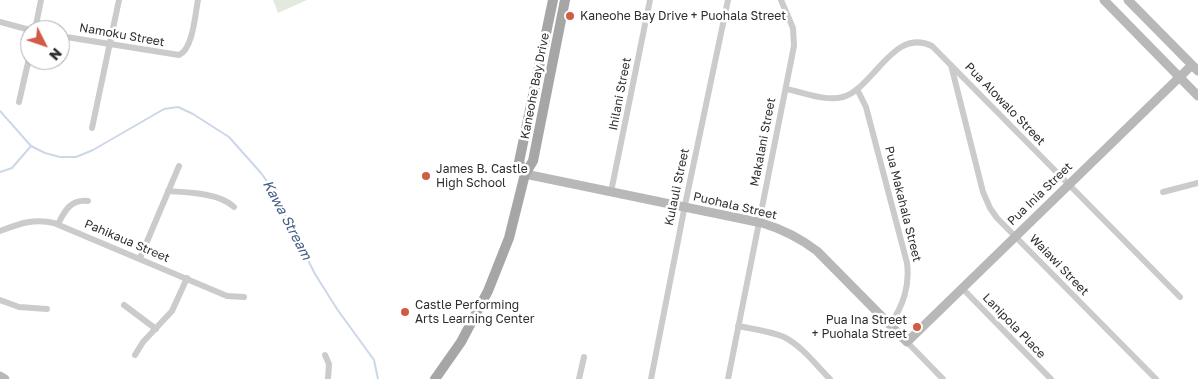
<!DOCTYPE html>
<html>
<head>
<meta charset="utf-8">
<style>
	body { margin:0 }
	#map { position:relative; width:1198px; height:379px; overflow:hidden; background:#fff; font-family:"Golos Text",sans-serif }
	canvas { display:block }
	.north { position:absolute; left:20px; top:20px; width:50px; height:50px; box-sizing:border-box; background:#fff; border:1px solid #ababab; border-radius:50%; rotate:131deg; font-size:14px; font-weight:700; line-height:20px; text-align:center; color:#2e2e2e }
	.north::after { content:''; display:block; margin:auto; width:18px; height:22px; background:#d15b45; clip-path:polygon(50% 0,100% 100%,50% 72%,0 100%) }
</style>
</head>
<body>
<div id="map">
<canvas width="1198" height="379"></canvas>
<div class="north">N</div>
</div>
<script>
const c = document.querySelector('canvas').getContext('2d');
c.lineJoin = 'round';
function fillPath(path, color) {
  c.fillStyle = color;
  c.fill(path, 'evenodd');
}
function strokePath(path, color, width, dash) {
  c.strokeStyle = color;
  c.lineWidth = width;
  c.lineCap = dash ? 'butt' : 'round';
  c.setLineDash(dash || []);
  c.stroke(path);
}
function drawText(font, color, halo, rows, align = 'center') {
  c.font = font + ' "Golos Text",sans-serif';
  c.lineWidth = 5;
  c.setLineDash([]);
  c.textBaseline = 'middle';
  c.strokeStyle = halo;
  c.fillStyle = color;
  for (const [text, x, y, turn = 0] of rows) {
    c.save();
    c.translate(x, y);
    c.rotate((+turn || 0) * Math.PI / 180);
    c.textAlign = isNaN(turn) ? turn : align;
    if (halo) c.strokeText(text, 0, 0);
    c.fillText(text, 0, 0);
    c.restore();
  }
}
fillPath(new Path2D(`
	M273 0H307L278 13Z`), '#e2eade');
strokePath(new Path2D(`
	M0 111 31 146
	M0 172 12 168 31 146 45 153 60 157H76L93 150 164 109 178 107 193 114 229 137 261 173 271 187 315 274 337 309 374 360 378 379`), '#ccd7e8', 2);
strokePath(new Path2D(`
	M0 22 30 30
	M35 30 41 0
	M60 36 179 55C193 49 195 15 198 0
	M951 65 983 192 990 208 997 218 1156 379
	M786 89C803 92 826 102 843 97 875 87 893 27 932 46L1180 297
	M857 89 866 107 907 263C910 285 903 307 890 324
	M19 102 30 54
	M92 128 119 0
	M168 191C187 192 220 193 234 207
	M611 192 650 0
	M1163 192 1198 183
	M58 224C65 210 71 199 88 201
	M0 231C19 224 34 218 54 223L227 296 244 297
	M140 258 179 166
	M962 288 1051 379
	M0 300 19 307 47 309
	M124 305 156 329
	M738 326C753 329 770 331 784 337 802 346 816 365 830 379
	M907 342 943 379
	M135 355 143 342 172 311 187 278
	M325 355 329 364 328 379
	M579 379 584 357
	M651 379 685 205 728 0
	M728 379 794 46 793 28 781 0`), '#cbcbcb', 6);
strokePath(new Path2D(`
	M1104 0 1198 96
	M1128 0 1198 71
	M525 174 762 223C782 229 800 238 817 251L907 342 1192 65
	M0 376 5 379`), '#b8b8b8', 9);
strokePath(new Path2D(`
	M525 174 519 162 553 0
	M435 379 461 342 488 291 509 238 525 174 533 161 565 0`), '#a6a6a6', 10);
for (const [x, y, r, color] of [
	[570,16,5,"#d15b45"],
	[426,176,5,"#d15b45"],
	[405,312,5,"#d15b45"],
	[917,327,5,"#d15b45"]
]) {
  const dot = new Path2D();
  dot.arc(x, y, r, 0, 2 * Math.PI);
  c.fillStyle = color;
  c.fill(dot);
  strokePath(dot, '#fff', 2);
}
drawText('12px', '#2e2e2e', '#fff', [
	["Kaneohe Bay Drive + Puohala Street",580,16],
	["James B. Castle",436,169],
	["High School",436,183],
	["Castle Performing",415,305],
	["Arts Learning Center",415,319],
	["Pua Ina Street",907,320,"right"],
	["+ Puohala Street",907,334,"right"]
], 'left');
drawText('12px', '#2e2e2e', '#fff', [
	["Namoku Street",122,35,10],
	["Kaneohe Bay Drive",535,86,-79],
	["Ihilani Street",620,94,-79],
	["Pua Alowalo Street",1005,104,46],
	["Makalani Street",763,142,-79],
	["Kulauli Street",677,187,-78],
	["Pua Inia Street",1040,194,-44],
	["Pua Makahala Street",903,204,76],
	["Puohala Street",735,206,13],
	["Pahikaua Street",127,241,23],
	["Waiawi Street",1059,265,46],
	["Lanipola Place",1014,326,46]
]);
drawText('italic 14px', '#465f87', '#fff', [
	["Kawa Stream",287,220,62]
]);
</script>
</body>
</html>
